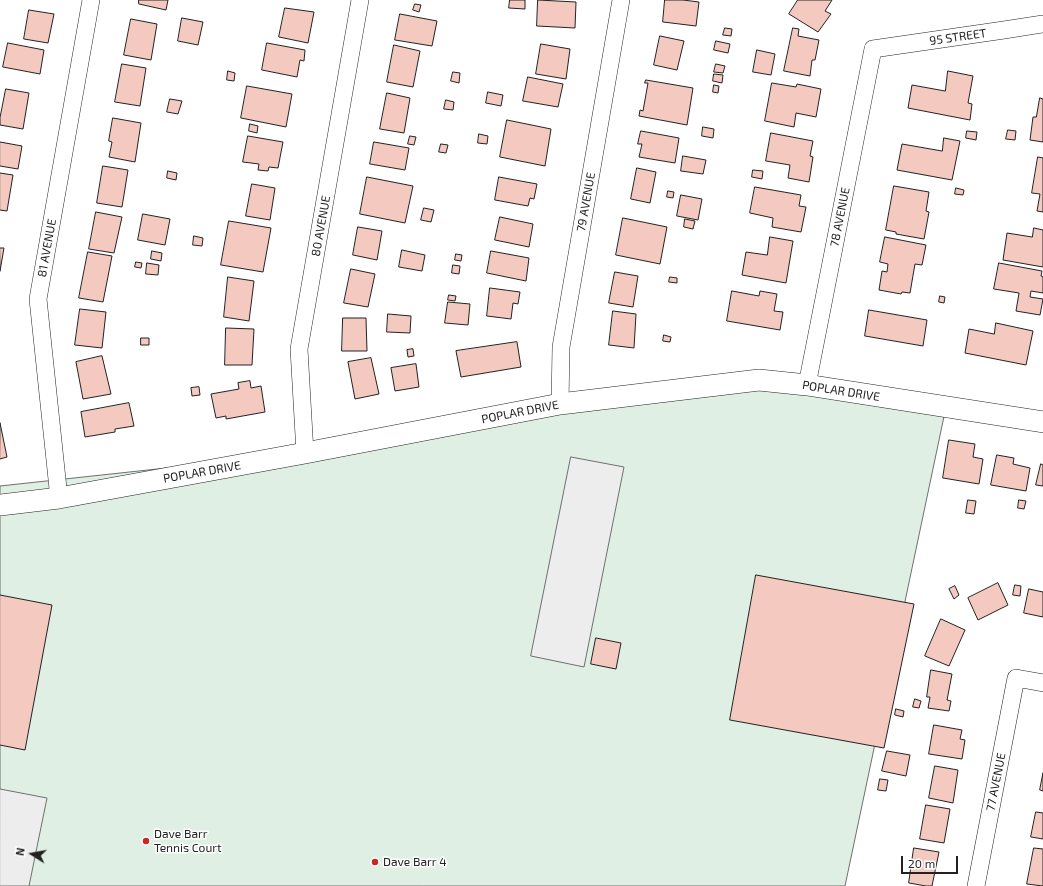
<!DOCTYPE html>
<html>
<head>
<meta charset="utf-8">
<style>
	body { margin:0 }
	#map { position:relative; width:1043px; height:886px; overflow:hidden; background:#fff; font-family:"Exo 2",sans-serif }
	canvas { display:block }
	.north { position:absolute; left:12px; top:834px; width:40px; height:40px; -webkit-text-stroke:3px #fff; paint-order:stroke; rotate:281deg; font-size:11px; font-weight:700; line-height:16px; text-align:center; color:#222 }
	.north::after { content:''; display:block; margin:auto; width:14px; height:18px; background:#222; clip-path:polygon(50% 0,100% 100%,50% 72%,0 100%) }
	.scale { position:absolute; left:901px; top:856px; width:57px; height:18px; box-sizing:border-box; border:2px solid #222; border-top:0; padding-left:5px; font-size:12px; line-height:14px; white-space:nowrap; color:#222; -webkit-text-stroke:3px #fff; paint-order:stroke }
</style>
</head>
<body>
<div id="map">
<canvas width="1043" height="886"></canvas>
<div class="north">N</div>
<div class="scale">20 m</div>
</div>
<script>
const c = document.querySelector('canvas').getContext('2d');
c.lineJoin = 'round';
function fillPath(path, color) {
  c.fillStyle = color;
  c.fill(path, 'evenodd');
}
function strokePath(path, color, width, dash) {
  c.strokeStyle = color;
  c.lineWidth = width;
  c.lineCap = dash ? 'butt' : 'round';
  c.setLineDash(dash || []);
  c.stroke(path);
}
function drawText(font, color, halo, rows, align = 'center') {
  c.font = font + ' "Exo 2",sans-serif';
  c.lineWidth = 3;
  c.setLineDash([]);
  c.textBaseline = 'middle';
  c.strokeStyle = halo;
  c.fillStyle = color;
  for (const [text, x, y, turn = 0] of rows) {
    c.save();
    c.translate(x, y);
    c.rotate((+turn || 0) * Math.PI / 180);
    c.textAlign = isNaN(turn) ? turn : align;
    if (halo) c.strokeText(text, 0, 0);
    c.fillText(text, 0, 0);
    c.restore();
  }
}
const green = new Path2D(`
	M759 380 946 407 845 886H0V486L305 453Z`);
fillPath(green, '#e0efe3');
strokePath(green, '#6f6f6f', 1);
const parking = new Path2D(`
	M571 457 624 467 584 667 531 656Z
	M0 789 47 798 29 886H0Z`);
fillPath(parking, '#ededed');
strokePath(parking, '#6f6f6f', 1);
const building = new Path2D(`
	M139 0H168L166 10 139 4Z
	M510 0H525V9L509 8Z
	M538 0 576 2 575 28 537 26Z
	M665 0H683L699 2 696 26 663 22Z
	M798 0H832L825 11 831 14 818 32 789 14Z
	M415 4 421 5 419 12 413 10Z
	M285 8 314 12 308 43 279 37Z
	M29 10 54 14 48 43 24 39Z
	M400 14 437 21 432 46 395 40Z
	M182 18 203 22 198 45 178 41Z
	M131 19 157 24 151 60 124 55Z
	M725 28 732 29 731 36 723 35Z
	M793 28 799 29 798 36 819 40 815 60H812L810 76 784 71Z
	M660 36 684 41 677 70 654 65Z
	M716 41 730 44 728 53 714 50Z
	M8 43 44 50 40 74 3 67Z
	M267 43 305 50 304 61 300 60 297 77 262 70Z
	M541 44 570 49 566 79 536 74Z
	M394 45 420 51 413 87 387 82Z
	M757 50 775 54 771 75 753 72Z
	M122 64 146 68 140 106 115 102Z
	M716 64 725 66 723 73 714 72Z
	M228 71 235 73 234 81 227 80Z
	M948 71 973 76 968 103 972 104 970 120 908 108 912 85 945 91Z
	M453 72 460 73 459 83 451 81Z
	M714 74 723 75 722 83 713 81Z
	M528 77 563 84 558 107 523 101Z
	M646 80 693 88 687 125 639 116 640 110 643 111 648 83H645Z
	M772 83 796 87 797 84 821 89 816 117 796 113 794 127 765 121Z
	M714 85 719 86 718 93 713 92Z
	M247 86 292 94 286 127 241 118Z
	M6 89 29 93 23 129 0 125V118Z
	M488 92 503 95 501 106 486 103Z
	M387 93 410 98 404 133 380 129Z
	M1040 98 1043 99V142L1030 140 1033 117H1036Z
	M170 99 182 101 178 114 167 112Z
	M446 100 454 102 453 110 444 109Z
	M113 118 141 123 135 162 109 157 112 142 109 141Z
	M507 120 551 129 545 166 500 157Z
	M250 124 258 126 257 133 249 131Z
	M703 127 714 129 713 138 702 136Z
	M1008 130 1016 131 1015 140 1006 139Z
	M641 131 679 138 675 163 639 157 642 144H638Z
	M967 131 977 132 976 140 966 138Z
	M771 133 813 141 810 156 813 157 809 182 788 178 790 165 766 161Z
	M479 134 488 136 487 144 478 143Z
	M248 136 283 142 278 168 269 167 268 171 258 170 259 164 243 162Z
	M410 136 416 137 414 145 408 144Z
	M944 138 960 141 952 180 897 170 902 144 942 151Z
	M0 142 22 146 18 169 0 166Z
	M374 142 409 148 405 170 370 164Z
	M441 144 448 145 446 153 439 152Z
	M683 156 706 160 703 174 681 171Z
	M1038 157 1043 158V212L1037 211 1040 194 1032 193Z
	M103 166 128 170 122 207 97 203Z
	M637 168 656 172 650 203 631 199Z
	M753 170 763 171 762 179 752 177Z
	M168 171 177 173 176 180 167 178Z
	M0 173 13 175 7 211 0 210Z
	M367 177 413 186 405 223 360 214Z
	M499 177 537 184 534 199 530 198 528 206 495 200Z
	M252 184 275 188 270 220 246 216Z
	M894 186 929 192 926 211 929 212 924 239 896 234V232L886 230Z
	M755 187 801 195 799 206 806 207 801 232 772 227 773 218 750 213Z
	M956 188 964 190 963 195 955 194Z
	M668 191 674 192 673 198 667 197Z
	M681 195 702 199 698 220 677 216Z
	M424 208 434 210 431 222 421 220Z
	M96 212 122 217 114 253 89 249Z
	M143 214 170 219 165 245 138 240Z
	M500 217 533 224 529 247 495 240Z
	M623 218 667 227 660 264 616 255Z
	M685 219 695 221 693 229 684 227Z
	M229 221 271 228 263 272 221 265Z
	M358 227 382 231 377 260 353 255Z
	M1034 228 1043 230V267L1003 260 1007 233 1032 237Z
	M194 236 203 238 202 246 193 245Z
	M770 237 793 241 786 283 742 275 746 252 767 255Z
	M885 237 926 245 922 265 915 264 910 293 902 292 901 294 879 290 882 271 887 272 888 264 880 262Z
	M0 248H4L0 271Z
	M402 250 425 255 422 271 399 267Z
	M152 251 162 253 161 261 151 259Z
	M491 251 529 258 526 281 487 273Z
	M88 252 112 256 103 302 79 298Z
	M456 254 462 255 461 261 455 260Z
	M136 262 142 263 141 268 135 267Z
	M147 263 159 265 158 275 146 274Z
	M999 263 1042 271 1041 276 1043 277V293L1031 291 1030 297 1043 299 1040 315 1016 311 1019 293 994 289Z
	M453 265 460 266 459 274 452 273Z
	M351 269 375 274 368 307 344 303Z
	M615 272 638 276 633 307 609 303Z
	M228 277 254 281 249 321 224 317Z
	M670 277 677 278V283L669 282Z
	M490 288 520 292 518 304 513 303 511 319 487 316Z
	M732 291 759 296 760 291 777 294 774 311 783 312 780 330 727 321Z
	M449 295 456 296 455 301 448 300Z
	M940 296 945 297 944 303 939 302Z
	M448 302 470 304 468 325 445 323Z
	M80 309 106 312 102 348 75 345Z
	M869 310 927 320 923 346 865 336Z
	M613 311 636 314 634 348 609 345Z
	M388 314 411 316 410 333 387 332Z
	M343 318H366L367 351H342Z
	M996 323 1033 331 1026 365 965 353 969 329 994 334Z
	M226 328 254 329 252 365H225Z
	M664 335 671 337 670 342 663 341Z
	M141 338H149V345H141Z
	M517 342 521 367 461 377 456 351Z
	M413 349 414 356 408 357 407 350Z
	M102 356 111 394 83 399 76 362Z
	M371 358 379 394 355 399 348 362Z
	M416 364 419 387 395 391 391 368Z
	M250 381 251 388 261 386 265 412 226 419V416L216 418 211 394 239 389 238 383Z
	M199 387 200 395 192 396 191 388Z
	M129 403 134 426 115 429V432L85 437 81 412Z
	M0 423 7 457 0 459Z
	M949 440 975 444 973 457 983 459 979 484 943 478Z
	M997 455 1014 458 1013 464 1030 468 1026 491 991 485Z
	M1041 464 1043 465V486L1036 485Z
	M968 500 976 501 974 514 966 513Z
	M1019 500 1026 501 1024 509 1018 508Z
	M756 575 914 604 884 748 730 720Z
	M998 583 1008 605 978 620 968 598Z
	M1015 585 1021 586 1020 596 1013 595Z
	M955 586 959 595 954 599 949 589Z
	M1029 589 1043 592V617L1024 613Z
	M0 595 52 605 25 750 0 745Z
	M941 619 965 630 949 666 925 656Z
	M596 638 621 643 616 669 591 664Z
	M931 670 952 674 947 700 951 701 949 711 928 708 930 697H927Z
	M915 699 921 701 919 708 913 707Z
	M896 709 904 711 903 717 895 715Z
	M934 725 962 730 960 739 965 740 962 759 929 754Z
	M887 751 910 755 906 776 882 771Z
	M935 766 958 770 953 803 929 798Z
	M1043 773V791L1040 790Z
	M880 779 888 780 886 791 878 790Z
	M926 805 950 809 944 843 920 839Z
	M1036 812 1043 813V839L1031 837Z
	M914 848 939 852 932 886H926L909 883Z
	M1034 848 1043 849V886L1027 884Z`);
fillPath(building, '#f3c9c0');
strokePath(building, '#222', 1);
const minor = new Path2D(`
	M807 385 873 49 1004 30 1043 24
	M560 404 561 347 621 0
	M305 453 299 349 360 0
	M59 498 38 299 91 0
	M976 886 1016 678 1043 683`);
const tertiary = new Path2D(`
	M0 505 59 498 305 453 560 404 759 380 807 385 1043 422`);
strokePath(minor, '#222', 18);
strokePath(tertiary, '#222', 22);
strokePath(minor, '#fff', 17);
strokePath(tertiary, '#fff', 21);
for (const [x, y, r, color] of [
	[146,841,4,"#c62828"],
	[375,862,4,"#c62828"]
]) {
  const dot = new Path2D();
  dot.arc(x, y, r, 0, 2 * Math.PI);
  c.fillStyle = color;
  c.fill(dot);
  strokePath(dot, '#fff', 1.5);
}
drawText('12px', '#222', '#fff', [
	["95 STREET",958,37,-8],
	["79 AVENUE",586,202,-80],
	["78 AVENUE",840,217,-79],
	["80 AVENUE",321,226,-80],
	["81 AVENUE",47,248,-80],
	["POPLAR DRIVE",841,391,9],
	["POPLAR DRIVE",520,412,-11],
	["POPLAR DRIVE",202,472,-10],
	["77 AVENUE",996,782,-79]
]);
drawText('12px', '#222', '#fff', [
	["Dave Barr",154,834],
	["Tennis Court",154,848],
	["Dave Barr 4",383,862]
], 'left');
</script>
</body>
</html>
